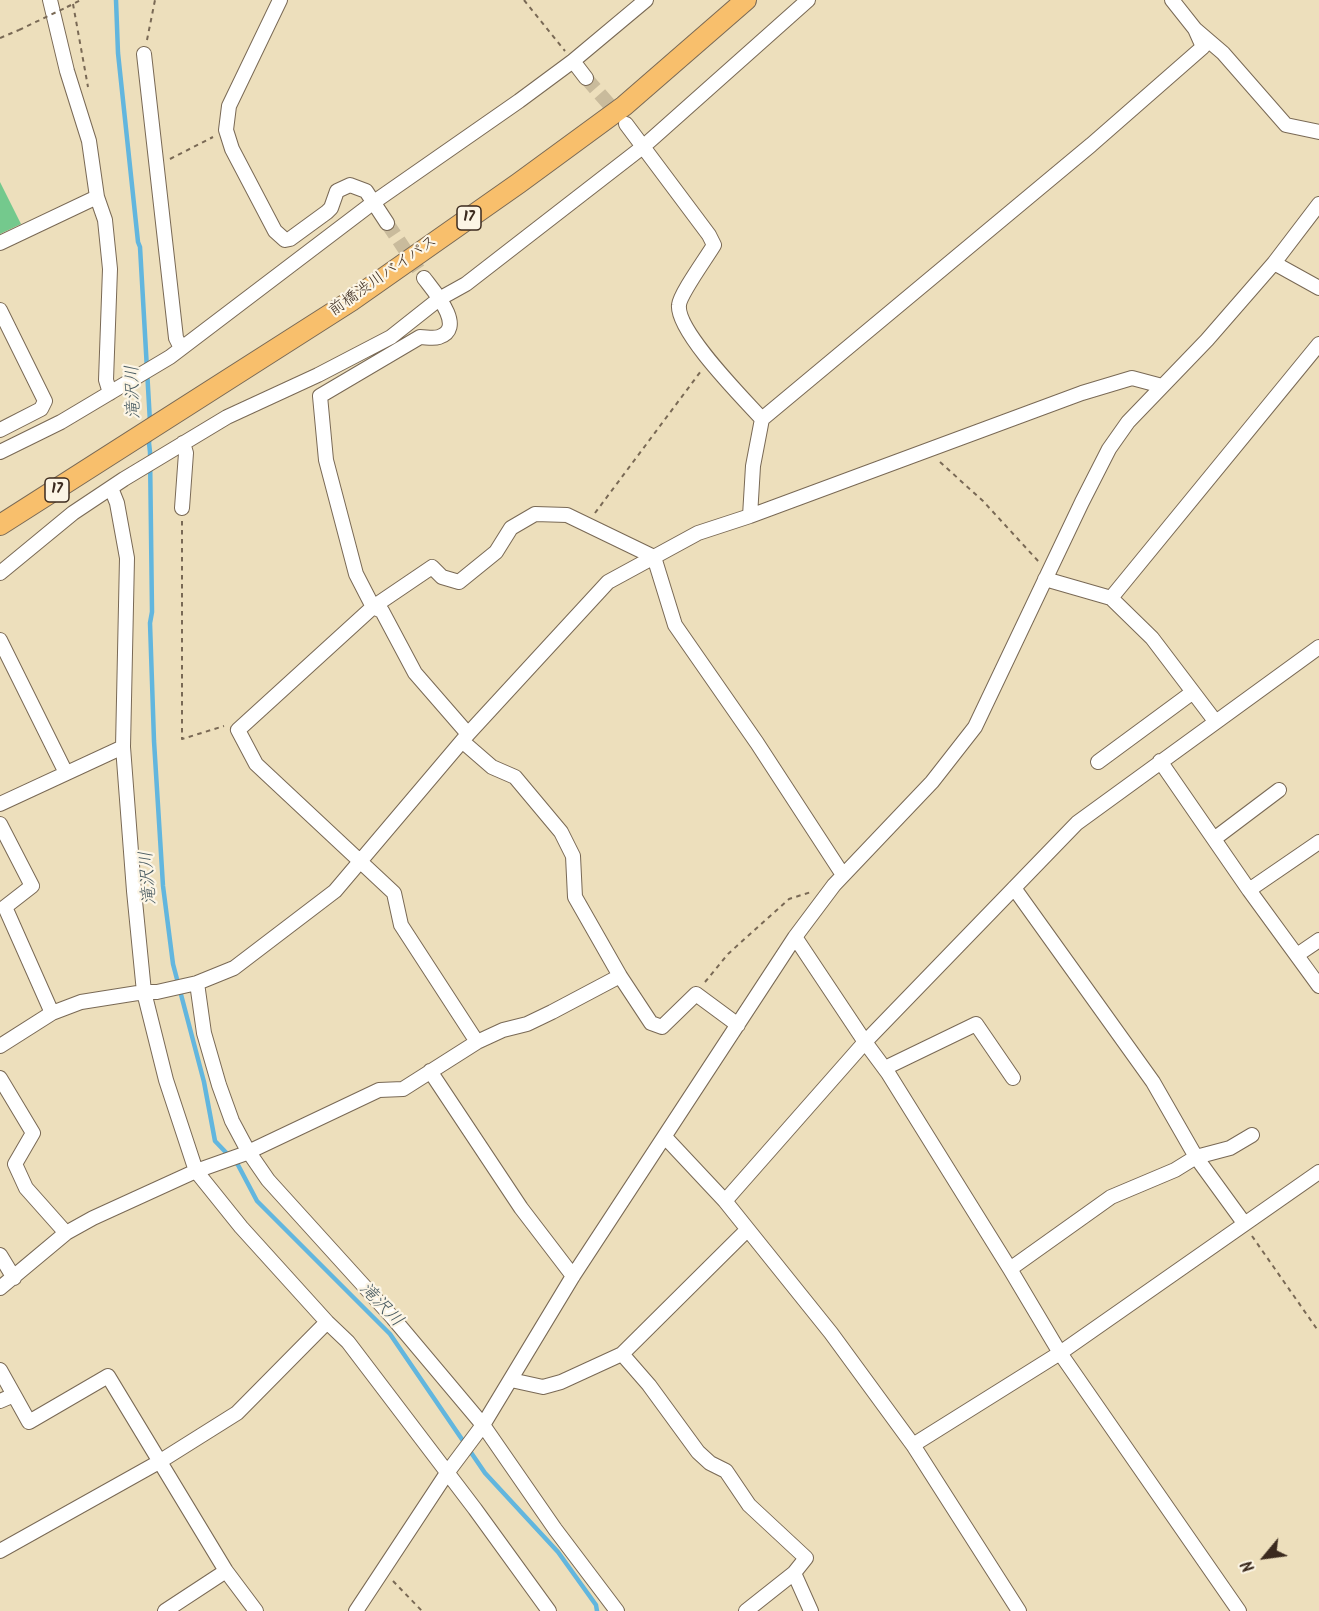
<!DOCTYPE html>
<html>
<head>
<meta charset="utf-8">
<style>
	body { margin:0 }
	#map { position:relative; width:1319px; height:1611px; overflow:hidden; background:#eddfbc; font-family:Kalam,sans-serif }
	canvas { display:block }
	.north { position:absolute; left:1235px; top:1527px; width:60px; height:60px; -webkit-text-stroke:4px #fcf5e5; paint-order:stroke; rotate:241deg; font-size:16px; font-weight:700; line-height:24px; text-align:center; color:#3b2a1e }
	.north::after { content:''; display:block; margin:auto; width:21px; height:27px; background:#3b2a1e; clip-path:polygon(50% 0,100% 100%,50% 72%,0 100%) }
</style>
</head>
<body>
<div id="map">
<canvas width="1319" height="1611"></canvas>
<div class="north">N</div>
</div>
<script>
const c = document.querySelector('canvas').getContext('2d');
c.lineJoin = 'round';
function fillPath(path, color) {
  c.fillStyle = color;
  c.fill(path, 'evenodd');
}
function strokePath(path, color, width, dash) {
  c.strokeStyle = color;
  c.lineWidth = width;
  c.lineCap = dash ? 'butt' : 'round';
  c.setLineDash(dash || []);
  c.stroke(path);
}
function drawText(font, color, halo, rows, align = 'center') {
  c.font = font + ' Kalam,"Klee One",sans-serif';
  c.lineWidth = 4.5;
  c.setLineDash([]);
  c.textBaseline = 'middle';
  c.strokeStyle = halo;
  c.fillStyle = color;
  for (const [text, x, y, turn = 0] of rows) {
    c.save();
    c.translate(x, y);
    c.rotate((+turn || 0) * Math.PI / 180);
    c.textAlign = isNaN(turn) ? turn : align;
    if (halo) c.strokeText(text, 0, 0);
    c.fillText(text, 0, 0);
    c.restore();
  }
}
fillPath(new Path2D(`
	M0 182 21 224 0 234Z`), '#74c98d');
strokePath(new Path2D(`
	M116 0 118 53 138 242 140 247 150 422
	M150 436 149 443 150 452 152 612 150 623 154 741 163 886 173 964 204 1082 215 1141 238 1165 257 1201 390 1334 485 1473 558 1552 596 1605 597 1611`), '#62b6de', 4.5);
strokePath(new Path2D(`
	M586 78 621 118
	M387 223 424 278`), '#c9bb9c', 14, [14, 7]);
const minor = new Path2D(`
	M50 0 67 71 89 141 97 197 105 220 110 269 106 380 110 393
	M280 0 229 106 226 130 232 149 275 231 285 240 290 239 327 212 331 208 337 191 350 185 366 191 387 223
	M1172 0 1195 29 1223 53 1286 125 1319 132
	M144 54 176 338 181 348
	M573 61 586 78
	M626 124 709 235 714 245C707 257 680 294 679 305 676 331 743 398 762 419
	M0 243 97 197
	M1274 263 1319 288
	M424 278C433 290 467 328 439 337 433 339 426 337 420 337L320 396 326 460 356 574 373 607 382 611 415 673 468 734
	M0 310 45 401 41 409 0 430
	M0 452 61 422 170 357 374 202 519 101 573 61 646 0
	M111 488 117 503 127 558 123 747 134 891 144 992 166 1080 196 1171 241 1227 327 1322 348 1342 475 1509 549 1611
	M182 508 186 453 183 443
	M750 516 753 466 762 419 1091 145 1203 47 1195 29
	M0 573 73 513 124 479 227 417 318 375 391 337 439 299 466 284 644 146 808 0
	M1045 579 1111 598 1152 638 1215 721
	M1111 598 1319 344
	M0 640 66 773
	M462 741 492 767 515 777 561 832 573 856 575 897 620 976 651 1023 662 1027 696 994 738 1025
	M1160 761 1249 890 1319 986
	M1098 762 1193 692
	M0 804 123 747
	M0 824 32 886 5 907 52 1013
	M1214 839 1279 790
	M1014 888 1153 1082 1196 1157 1244 1223
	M1249 890 1319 842
	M795 937 865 1042 888 1073 1010 1269 1060 1353 1239 1611
	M1297 955 1319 940
	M197 983 204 1033 219 1085 232 1121 248 1151 268 1180 393 1318 483 1425 555 1529 617 1611
	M477 1042 401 925 394 893 256 764 238 730 373 607 432 567 442 577 459 582 496 552 511 528 535 514 567 515 654 557 675 625 757 743 843 875
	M0 1046 52 1013 81 1002 144 992H157L197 983 234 968 335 891 468 734 608 582 698 533 750 516 1082 393 1132 378 1162 386
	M885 1068 976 1024 1013 1078
	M430 1071 521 1208 573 1276
	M0 1078 33 1133 15 1164 26 1188 66 1233
	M665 1137 725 1201 831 1333 913 1445 1019 1611
	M725 1201 865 1042 1077 823 1319 647
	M0 1255 14 1278
	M1010 1269 1111 1197 1175 1170 1196 1157 1230 1148 1252 1135
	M0 1288 66 1233 93 1218 196 1171 244 1154 379 1090 403 1089 477 1042 503 1030 527 1024 552 1012 620 976
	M622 1354 649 1385 698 1452 710 1463 726 1471 749 1505 806 1558 794 1573 746 1611
	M0 1370 14 1395 0 1401
	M511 1380 543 1387 561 1382 622 1354 747 1230
	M14 1395 29 1422 108 1376 226 1571 256 1611
	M913 1445 1060 1353 1319 1172
	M0 1551 159 1462 237 1413 327 1322
	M794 1573 811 1611
	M165 1611 226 1571
	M356 1611 447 1473 483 1425 573 1276 795 937 834 885 932 782 975 727 1082 502 1109 449 1128 422 1207 340 1274 263 1319 204`);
const highway = new Path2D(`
	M0 525 351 301 519 183 624 106 746 0`);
strokePath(minor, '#796955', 16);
strokePath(highway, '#796955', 22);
strokePath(new Path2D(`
	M524 0 565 51
	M73 4 88 87
	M67 7 81 0
	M0 38 19 30
	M147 40 155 0
	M170 159 213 137
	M940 462 983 501 1039 562
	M595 513 701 371
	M182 521V739L224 726
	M705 982 728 954 789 899 811 892
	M1252 1236 1319 1332
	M393 1581 422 1611`), '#796955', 2, [4.5, 4.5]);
strokePath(minor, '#fff', 14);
strokePath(highway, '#f8bf6c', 20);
strokePath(new Path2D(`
	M19 30 67 7`), '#796955', 2, [4.5, 4.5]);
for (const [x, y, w] of [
	[469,218,24],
	[57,490,24]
]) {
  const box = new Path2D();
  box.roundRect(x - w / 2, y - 12, w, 24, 4.5);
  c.fillStyle = '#fcf5e5';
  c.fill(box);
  strokePath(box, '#3b2a1e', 1.5);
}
drawText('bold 15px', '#3b2a1e', null, [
	["17",469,218],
	["17",57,490]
]);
drawText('16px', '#3b2a1e', '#fcf5e5', [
	["前橋渋川バイパス",384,277,-35]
]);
drawText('italic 18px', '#495b61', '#fcf5e5', [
	["滝沢川",135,392,-92],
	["滝沢川",150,878,-94],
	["滝沢川",380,1306,46]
]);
</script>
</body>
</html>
